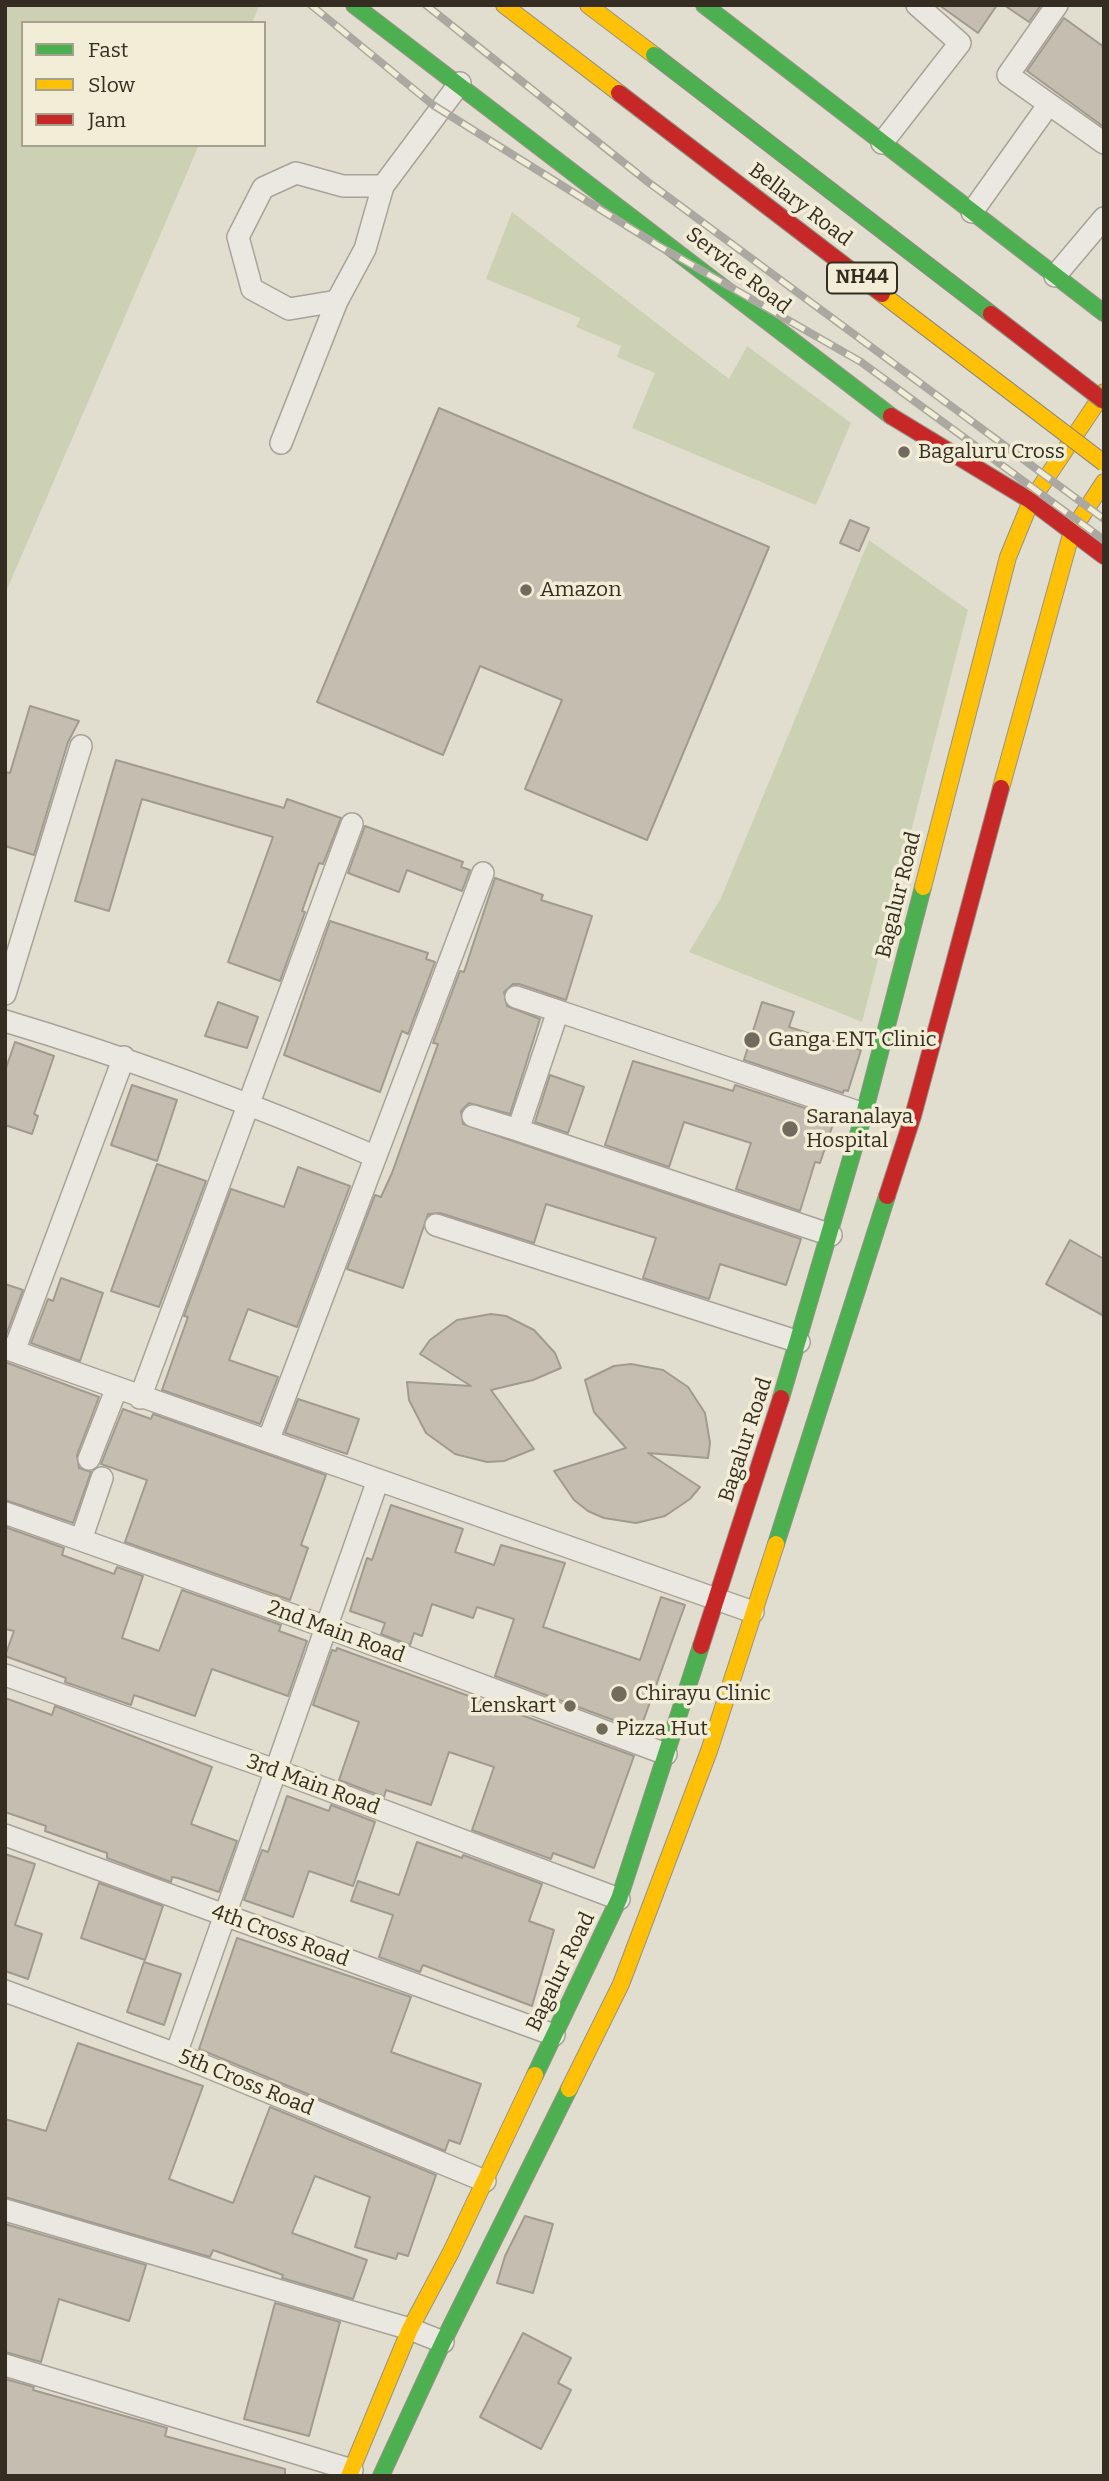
<!DOCTYPE html>
<html>
<head>
<meta charset="utf-8">
<style>
	body { margin:0 }
	#map { position:relative; width:1109px; height:2481px; overflow:hidden; background:#e1decf; font-family:Bitter,serif }
	canvas { display:block }
	.frame { position:absolute; inset:0; border:7px solid #352d21; pointer-events:none }
	.legend { position:absolute; left:21px; top:21px; width:245px; height:126px; box-sizing:border-box; background:#f2edd6; border:2px solid #a6a08e; margin:0; padding:9px 12px; list-style:none; font-size:21px; color:#352d21 }
	.legend li { display:flex; align-items:center; gap:14px; height:35px }
	.legend b { width:35px; border:2px solid #a6a08e }
</style>
</head>
<body>
<div id="map">
<canvas width="1109" height="2481"></canvas>
<div class="frame"></div>
<ul class="legend">
<li><b style="height:9px;background:#4caf50"></b>Fast</li>
<li><b style="height:9px;background:#ffc107"></b>Slow</li>
<li><b style="height:9px;background:#c62828"></b>Jam</li>
</ul>
</div>
<script>
const c = document.querySelector('canvas').getContext('2d');
c.lineJoin = 'round';
function fillPath(path, color) {
  c.fillStyle = color;
  c.fill(path, 'evenodd');
}
function strokePath(path, color, width, dash) {
  c.strokeStyle = color;
  c.lineWidth = width;
  c.lineCap = dash ? 'butt' : 'round';
  c.setLineDash(dash || []);
  c.stroke(path);
}
function drawText(font, color, halo, rows, align = 'center') {
  c.font = font + ' Bitter,serif';
  c.lineWidth = 7;
  c.setLineDash([]);
  c.textBaseline = 'middle';
  c.strokeStyle = halo;
  c.fillStyle = color;
  for (const [text, x, y, turn = 0] of rows) {
    c.save();
    c.translate(x, y);
    c.rotate((+turn || 0) * Math.PI / 180);
    c.textAlign = isNaN(turn) ? turn : align;
    if (halo) c.strokeText(text, 0, 0);
    c.fillText(text, 0, 0);
    c.restore();
  }
}
fillPath(new Path2D(`
	M5 5 259 6 252 23H23V145H199L5 594Z
	M512 212 729 379 747 346 851 423 816 505 632 428 655 373 617 357 621 346 576 327 580 318 486 279Z
	M869 540 968 610 862 1022 689 952 721 898Z`), '#cdd1b3');
const building = new Path2D(`
	M939 5H997L978 33Z
	M1004 5H1041L1029 22Z
	M1064 18 1104 47V127L1027 71Z
	M439 408 769 547 647 840 525 789 562 700 480 666 443 755 317 702Z
	M850 520 869 528 859 551 840 543Z
	M30 706 79 721 68 742 34 855 5 846V772L10 773Z
	M116 760 284 808 287 799 341 818 323 864 319 863 302 911 305 912 280 981 228 962 273 837 142 799 109 911 75 901Z
	M365 826 463 862 461 867 470 870 462 891 407 870 399 892 348 873Z
	M495 878 543 895 541 900 592 916 566 1000 519 984H513L504 992 507 1006 540 1019 525 1067 510 1114 469 1103 461 1111 463 1124 801 1239 786 1285 720 1264 709 1299 643 1278 656 1238 546 1204 534 1243 440 1213 428 1214 403 1288 347 1269 375 1195 381 1197 392 1173 438 1044 433 1043 460 971 464 972Z
	M330 921 428 953 426 959 435 962 408 1034 402 1031 380 1092 284 1055Z
	M218 1002 258 1017 247 1048 205 1036Z
	M762 1002 794 1012 789 1027 861 1050 848 1091 844 1090 843 1093 744 1060Z
	M15 1042 54 1056 34 1114 38 1116 32 1134 5 1125V1071Z
	M633 1061 733 1091 735 1085 835 1118 820 1163 815 1162 800 1211 736 1189 751 1143 684 1122 669 1167 605 1145Z
	M550 1075 584 1087 568 1133 535 1122Z
	M132 1085 177 1100 157 1161 111 1145Z
	M157 1164 206 1181 159 1307 111 1291Z
	M298 1167 350 1186 297 1327 248 1309 229 1360 278 1377 260 1424 162 1390 188 1317 184 1316 231 1189 284 1207Z
	M1070 1240 1104 1259V1316L1046 1284Z
	M61 1278 103 1293 80 1361 31 1343 48 1299 53 1301Z
	M5 1284 23 1290 6 1335H5Z
	M491 1314 506 1316 534 1330 555 1353 561 1368 533 1380 491 1390 534 1449 504 1461 487 1462 455 1454 426 1433 409 1400 407 1382 471 1386 420 1354 430 1340 457 1320Z
	M5 1362 99 1397 77 1455 79 1468 91 1472 73 1523 5 1500Z
	M631 1364 663 1370 688 1387 705 1413 710 1443 708 1458 648 1453 700 1487 690 1499 665 1516 636 1523 604 1518 588 1511 574 1500 554 1471 626 1448 594 1412 585 1380 614 1366Z
	M298 1399 359 1419 347 1454 285 1433Z
	M123 1409 151 1419 153 1414 326 1475 301 1545 308 1548 290 1600 125 1542 147 1480 101 1464Z
	M391 1505 463 1529 455 1552 494 1565 501 1545 565 1563 543 1627 640 1660 661 1597 685 1605 640 1730 495 1676 514 1619 477 1607 473 1618 432 1604 422 1636 414 1633 410 1645 381 1634 385 1623 350 1611 367 1558 372 1560Z
	M5 1527 64 1548 62 1555 114 1574 117 1567 143 1576 122 1638 159 1651 182 1590 281 1625 279 1631 307 1641 288 1696 212 1669 195 1716 134 1695 131 1705 65 1682 66 1678 5 1656 14 1631 5 1629Z
	M337 1648 634 1756 594 1868 553 1853 551 1859 472 1830 494 1767 449 1752 431 1805 386 1790 384 1797 339 1780 359 1722 313 1705 332 1650 336 1651Z
	M5 1698 52 1715 55 1706 212 1767 191 1824 237 1841 219 1892 178 1878 172 1877 171 1882 107 1858V1853L45 1831 46 1826 5 1812Z
	M287 1796 329 1811 331 1805 375 1822 353 1886 309 1871 293 1917 244 1900 262 1850 268 1852Z
	M417 1842 462 1858 463 1855 542 1884 529 1921 554 1930 532 2006 423 1965 420 1972 379 1957 393 1915 351 1901 358 1881 399 1895Z
	M5 1854 35 1864 15 1925 42 1934 28 1979 5 1971Z
	M99 1883 163 1906 145 1960 81 1938Z
	M237 1938 411 1997 391 2052 481 2084 460 2144 449 2140 445 2151 199 2049Z
	M144 1962 181 1974 164 2025 127 2012Z
	M78 2043 203 2086 169 2179 233 2203 270 2107 436 2175 408 2256 398 2253 396 2259 355 2247 370 2197 315 2176 292 2233 367 2260 353 2299 282 2278 283 2275 213 2250 210 2257 5 2197V2119L46 2131Z
	M525 2216 553 2224 533 2293 497 2283 505 2256Z
	M5 2224 146 2265 129 2321 59 2299 41 2362 5 2352Z
	M275 2303 340 2322 309 2436 244 2419Z
	M523 2333 571 2358 558 2383 571 2390 541 2449 480 2417Z
	M5 2379 34 2387 33 2390 167 2428 165 2436 285 2469V2476H5Z`);
fillPath(building, '#c5beb0');
strokePath(building, '#a19b8f', 2);
const street = new Path2D(`
	M1057 5 1008 75 1104 143
	M882 143 960 43 917 5
	M383 186 365 249 337 301 289 309 252 289 238 237 263 188 296 173 343 186H383L460 83
	M972 212 1049 104
	M1055 276 1104 218
	M281 443 337 301
	M483 873 268 1441 753 1612
	M5 994 81 746
	M516 997 558 1011
	M5 1021C132 1059 253 1104 374 1156
	M473 1116 518 1130
	M436 1225 799 1342
	M831 1235 518 1130 558 1011 864 1114
	M5 1348 268 1441
	M14 1351 124 1057
	M140 1398 352 824
	M89 1459 116 1390
	M5 1513 326 1627 666 1754
	M81 1540 102 1478
	M5 1675 275 1770 619 1899
	M5 1835 554 2035
	M5 1991 176 2054 485 2181
	M176 2054 378 1480
	M5 2210 410 2329 443 2342
	M5 2365 352 2470`);
const fast = new Path2D(`
	M354 5 891 416
	M704 5 1104 313
	M781 1398 864 1114 923 887
	M776 1544 887 1196
	M535 2075 619 1899 701 1646
	M381 2476 443 2342 569 2089`);
const slow = new Path2D(`
	M504 5 619 93
	M588 5 654 55
	M1001 788 1072 531 1104 482
	M923 887 1008 557 1031 501 1104 392
	M569 2089 621 1984 709 1751 776 1544
	M349 2476 410 2329 451 2252 535 2075`);
const jam = new Path2D(`
	M891 416 1031 501 1104 556
	M887 1196 913 1116 1001 788
	M701 1646 781 1398`);
strokePath(street, '#a7a398', 24);
strokePath(fast, '#979388', 18);
strokePath(slow, '#979388', 18);
strokePath(jam, '#979388', 18);
strokePath(street, '#eae8e0', 21);
strokePath(fast, '#4caf50', 16);
strokePath(slow, '#ffc107', 16);
strokePath(jam, '#c62828', 16);
const rail = new Path2D(`
	M311 5 433 105 659 246 861 362 1104 540
	M426 5 648 182 1104 519`);
strokePath(rail, '#aaa8a0', 8);
strokePath(rail, '#f2edd6', 5, [16]);
const fastBridge = new Path2D(`
	M654 55 991 314`);
const slowBridge = new Path2D(`
	M882 294 1104 463`);
const jamBridge = new Path2D(`
	M619 93 882 294
	M991 314 1104 401`);
strokePath(fastBridge, '#8d897e', 18, []);
strokePath(slowBridge, '#8d897e', 18, []);
strokePath(jamBridge, '#8d897e', 18, []);
strokePath(fastBridge, '#4caf50', 16);
strokePath(slowBridge, '#ffc107', 16);
strokePath(jamBridge, '#c62828', 16);
for (const [x, y, r, color] of [
	[904,452,7,"#716b5e"],
	[526,590,7,"#716b5e"],
	[752,1040,9,"#716b5e"],
	[790,1129,9,"#716b5e"],
	[619,1694,9,"#716b5e"],
	[570,1706,7,"#716b5e"],
	[602,1729,7,"#716b5e"]
]) {
  const dot = new Path2D();
  dot.arc(x, y, r, 0, 2 * Math.PI);
  c.fillStyle = color;
  c.fill(dot);
  strokePath(dot, '#f2edd6', 2.5);
}
for (const [x, y, w] of [
	[862,278,70]
]) {
  const box = new Path2D();
  box.roundRect(x - w / 2, y - 15.5, w, 31, 5);
  c.fillStyle = '#f2edd6';
  c.fill(box);
  strokePath(box, '#352d21', 2);
}
drawText('bold 19px', '#352d21', null, [
	["NH44",862,278]
]);
drawText('21px', '#352d21', '#f2edd6', [
	["Bellary Road",800,205,37],
	["Service Road",738,271,38],
	["Bagalur Road",899,895,-76],
	["Bagalur Road",746,1440,-72],
	["2nd Main Road",336,1632,20],
	["3rd Main Road",313,1785,20],
	["4th Cross Road",280,1936,20],
	["Bagalur Road",561,1972,-64],
	["5th Cross Road",246,2083,22]
]);
drawText('21px', '#352d21', '#f2edd6', [
	["Bagaluru Cross",918,452],
	["Amazon",540,590],
	["Ganga ENT Clinic",768,1040],
	["Saranalaya",806,1117],
	["Hospital",806,1141],
	["Chirayu Clinic",635,1694],
	["Lenskart",556,1706,"right"],
	["Pizza Hut",616,1729]
], 'left');
</script>
</body>
</html>
